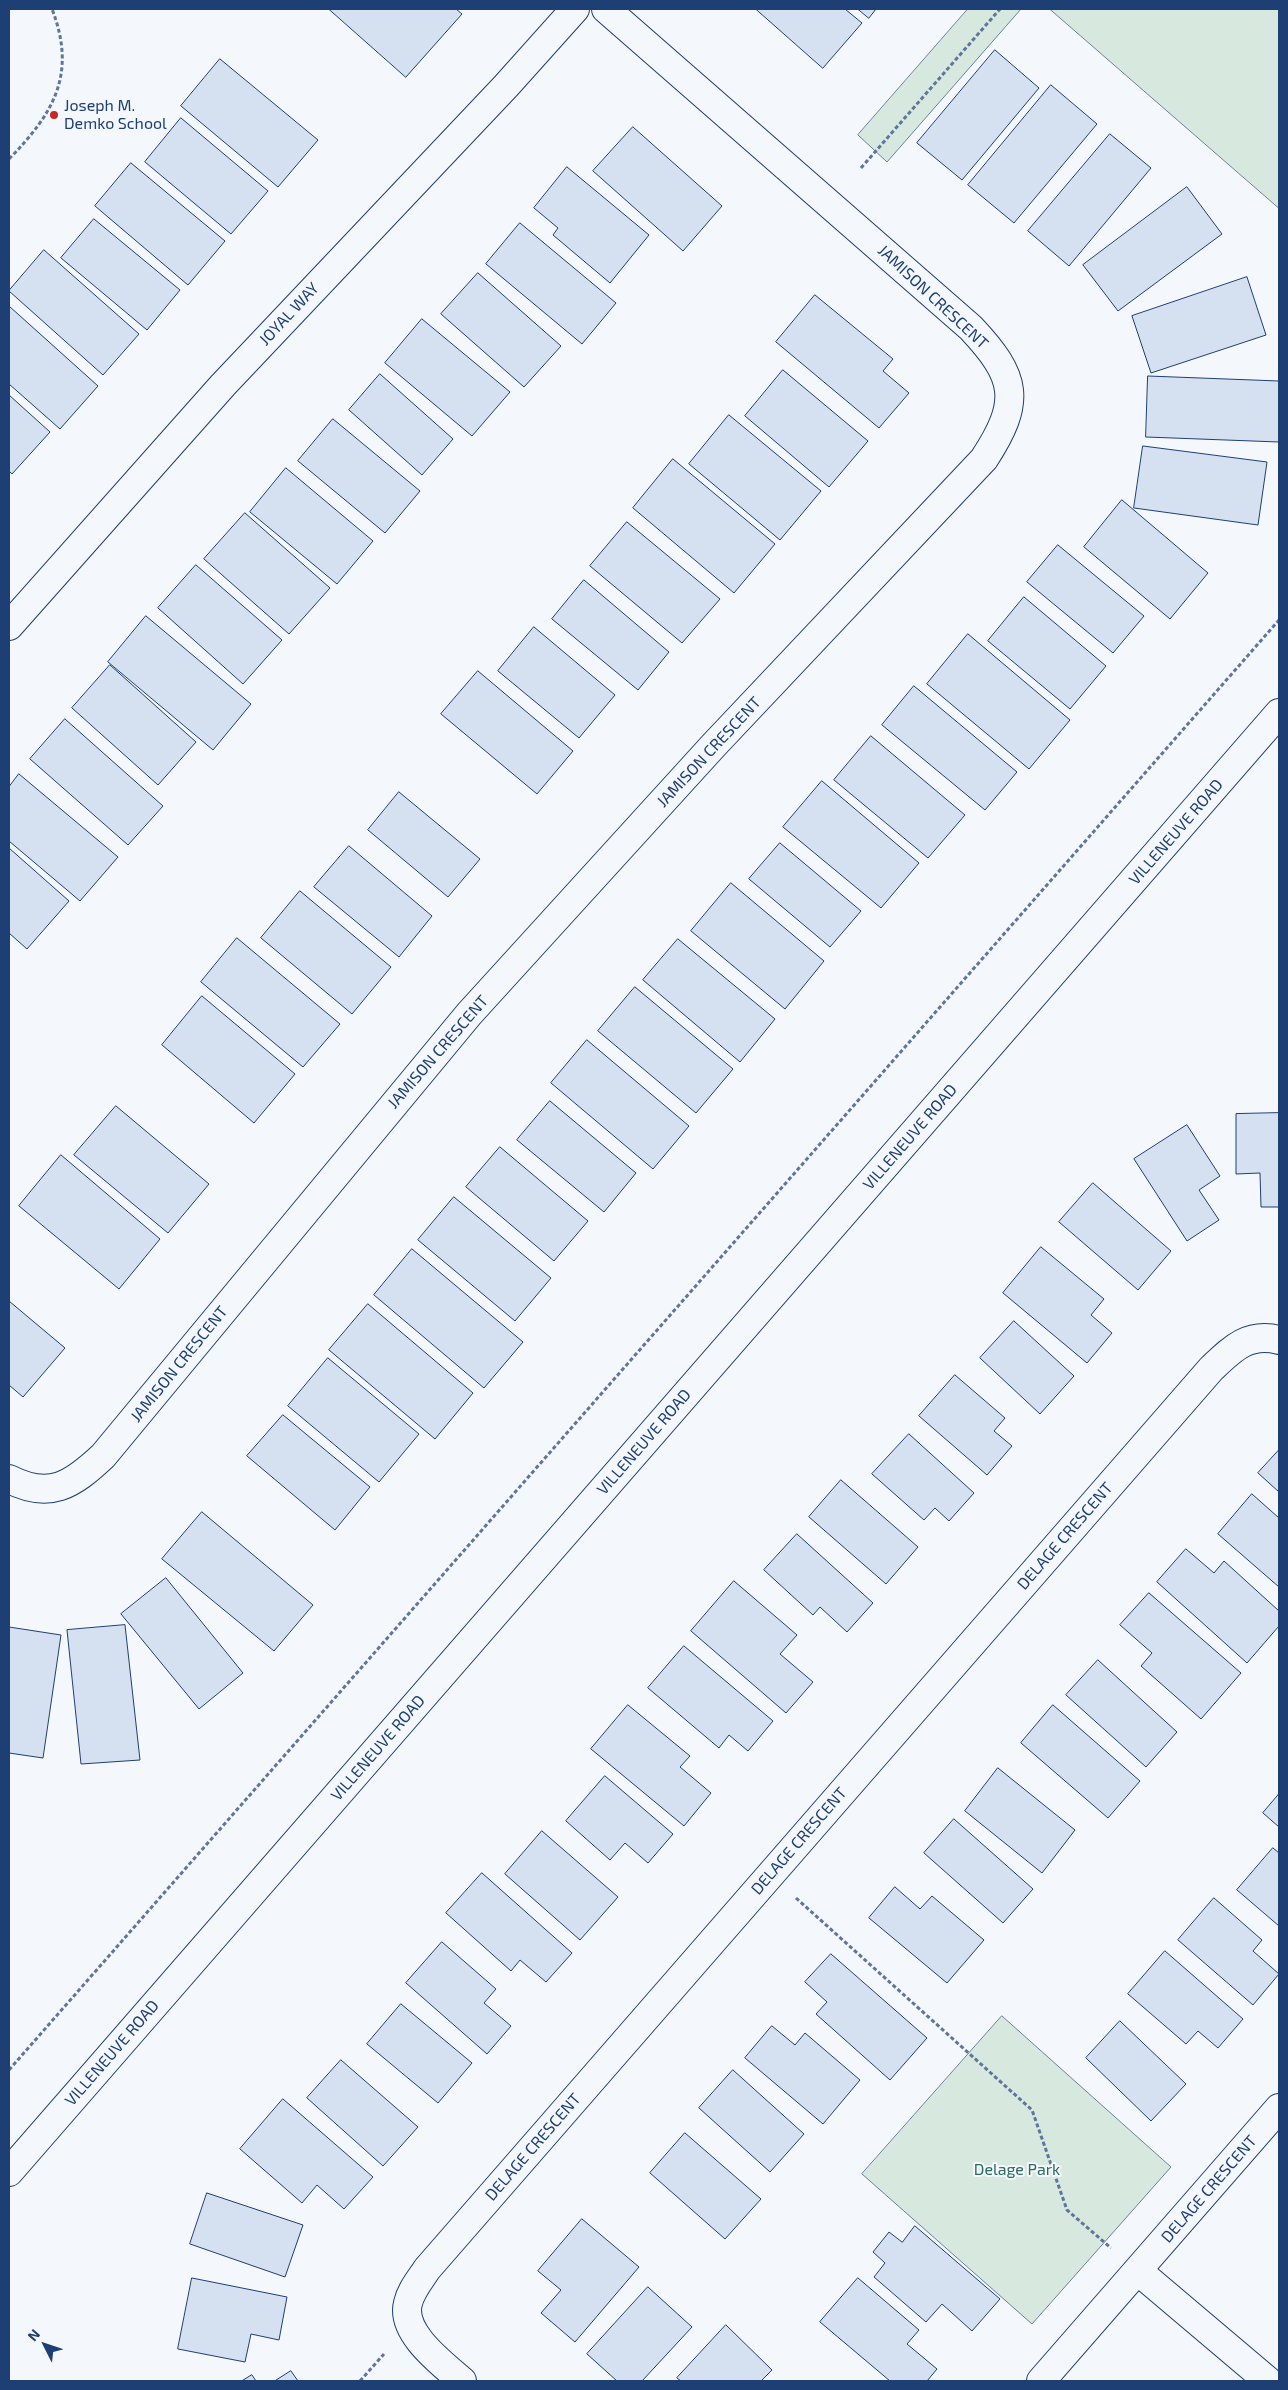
<!DOCTYPE html>
<html>
<head>
<meta charset="utf-8">
<style>
	body { margin:0 }
	#map { position:relative; width:1288px; height:2390px; overflow:hidden; background:#f4f7fb; font-family:"Exo 2",sans-serif }
	canvas { display:block }
	.frame { position:absolute; inset:0; border:10px solid #1d3f73; pointer-events:none }
	.north { position:absolute; left:20px; top:2320px; width:50px; height:50px; -webkit-text-stroke:4px #f4f7fb; paint-order:stroke; rotate:311deg; font-size:14px; font-weight:700; line-height:20px; text-align:center; color:#1d3f73 }
	.north::after { content:''; display:block; margin:auto; width:18px; height:22px; background:#1d3f73; clip-path:polygon(50% 0,100% 100%,50% 72%,0 100%) }
</style>
</head>
<body>
<div id="map">
<canvas width="1288" height="2390"></canvas>
<div class="frame"></div>
<div class="north">N</div>
</div>
<script>
const c = document.querySelector('canvas').getContext('2d');
c.lineJoin = 'round';
function fillPath(path, color) {
  c.fillStyle = color;
  c.fill(path, 'evenodd');
}
function strokePath(path, color, width, dash) {
  c.strokeStyle = color;
  c.lineWidth = width;
  c.lineCap = dash ? 'butt' : 'round';
  c.setLineDash(dash || []);
  c.stroke(path);
}
function drawText(font, color, halo, rows, align = 'center') {
  c.font = font + ' "Exo 2",sans-serif';
  c.lineWidth = 4;
  c.setLineDash([]);
  c.textBaseline = 'middle';
  c.strokeStyle = halo;
  c.fillStyle = color;
  for (const [text, x, y, turn = 0] of rows) {
    c.save();
    c.translate(x, y);
    c.rotate((+turn || 0) * Math.PI / 180);
    c.textAlign = isNaN(turn) ? turn : align;
    if (halo) c.strokeText(text, 0, 0);
    c.fillText(text, 0, 0);
    c.restore();
  }
}
const green = new Path2D(`
	M968 9H1021L887 162 858 135Z
	M1050 9H1279V208Z
	M1002 2016 1171 2167 1032 2324 862 2174Z`);
fillPath(green, '#d7e8df');
strokePath(green, '#687fa3', 1);
const building = new Path2D(`
	M329 9H456L462 14 406 77Z
	M756 9H845L862 23 823 68Z
	M858 9H876L869 18Z
	M995 50 1039 88 962 180 917 143Z
	M220 59 318 140 278 187 181 106Z
	M1051 85 1097 124 1014 223 968 185Z
	M181 118 268 191 231 234 145 162Z
	M633 127 722 206 683 251 593 171Z
	M1110 134 1151 168 1069 266 1028 231Z
	M131 163 225 241 188 285 95 206Z
	M567 167 649 235 610 283 553 235 558 228 534 208Z
	M1187 187 1222 234 1118 311 1083 265Z
	M94 219 180 290 147 330 61 258Z
	M520 223 616 303 582 344 486 264Z
	M44 250 139 334 103 375 9 291Z
	M478 273 561 346 524 387 441 314Z
	M1247 277 1266 335 1151 373 1132 316Z
	M815 295 893 359 883 371 909 393 879 428 776 342Z
	M9 306 98 386 60 429 9 384Z
	M422 319 510 392 472 436 385 363Z
	M783 370 868 441 829 487 745 416Z
	M380 374 453 439 422 475 349 410Z
	M1148 376 1279 381V442L1146 437Z
	M9 395 50 432 12 474 9 471Z
	M729 415 821 491 780 540 689 464Z
	M333 419 420 491 385 533 298 461Z
	M1143 446 1267 462 1258 525 1134 508Z
	M673 459 775 544 734 593 633 508Z
	M286 468 373 541 337 584 250 512Z
	M1122 500 1208 573 1170 619 1084 547Z
	M245 513 330 588 289 634 204 559Z
	M627 522 720 599 682 643 590 566Z
	M1058 545 1144 616 1113 653 1027 582Z
	M196 565 282 640 243 684 158 608Z
	M584 580 669 652 638 690 552 619Z
	M1024 597 1106 666 1070 709 988 641Z
	M146 616 251 704 213 750 108 662Z
	M534 627 615 695 579 738 498 671Z
	M968 634 1070 720 1029 769 927 684Z
	M110 665 196 742 158 785 72 708Z
	M478 671 573 751 537 794 441 714Z
	M914 686 1017 772 985 810 882 725Z
	M65 719 163 806 128 845 30 759Z
	M871 736 965 815 928 858 834 780Z
	M19 774 118 857 80 901 9 841V787Z
	M822 781 919 863 881 908 783 827Z
	M399 792 480 859 448 897 368 830Z
	M780 843 861 911 830 947 749 879Z
	M349 846 432 916 399 957 314 887Z
	M9 848 69 901 27 949 9 933Z
	M731 883 824 961 785 1009 691 931Z
	M300 891 391 967 352 1014 261 938Z
	M237 938 340 1024 303 1067 201 982Z
	M678 939 775 1019 740 1062 643 980Z
	M635 987 733 1069 696 1113 598 1031Z
	M202 996 295 1074 254 1123 162 1045Z
	M587 1040 689 1126 653 1169 551 1083Z
	M550 1101 636 1173 604 1212 517 1140Z
	M116 1106 209 1184 168 1233 74 1155Z
	M1279 1113V1207H1261L1260 1173 1236 1174V1114Z
	M1187 1125 1220 1176 1199 1190 1219 1220 1187 1241 1134 1159Z
	M500 1147 588 1221 554 1261 466 1187Z
	M61 1155 160 1239 119 1289 19 1206Z
	M1093 1183 1171 1251 1138 1290 1059 1222Z
	M454 1197 551 1278 515 1321 418 1240Z
	M1041 1247 1104 1299 1091 1315 1112 1333 1087 1363 1003 1293Z
	M412 1249 523 1342 484 1388 374 1295Z
	M9 1301 65 1348 23 1397 9 1385Z
	M368 1304 473 1393 435 1439 329 1350Z
	M1014 1321 1074 1376 1040 1414 980 1358Z
	M328 1358 419 1434 379 1482 288 1406Z
	M955 1375 1005 1418 994 1431 1012 1446 987 1475 919 1416Z
	M283 1415 370 1487 335 1530 247 1456Z
	M909 1434 974 1493 949 1521 935 1508 924 1520 872 1474Z
	M1279 1450V1492L1258 1473Z
	M841 1480 918 1547 886 1584 809 1517Z
	M1252 1494 1279 1518V1587L1218 1534Z
	M202 1512 313 1605 274 1651 162 1559Z
	M797 1534 873 1603 847 1632 820 1607 813 1615 764 1570Z
	M1186 1549 1214 1573 1224 1561 1279 1611V1626L1247 1663 1157 1582Z
	M166 1578 243 1673 199 1709 121 1614Z
	M734 1581 797 1635 780 1654 813 1682 786 1713 691 1631Z
	M1149 1593 1241 1673 1201 1719 1141 1666 1152 1653 1120 1625Z
	M125 1625 140 1760 81 1764 67 1630Z
	M9 1627 61 1635 43 1758 9 1753Z
	M684 1646 773 1721 748 1751 729 1735 719 1748 648 1688Z
	M1098 1660 1177 1732 1146 1767 1066 1695Z
	M628 1705 690 1756 680 1767 711 1793 684 1826 591 1749Z
	M1053 1705 1140 1781 1108 1818 1021 1743Z
	M998 1768 1075 1830 1042 1873 965 1811Z
	M605 1776 673 1834 648 1863 625 1843 610 1860 566 1821Z
	M1279 1794V1827L1263 1813Z
	M954 1819 1033 1889 1003 1923 924 1853Z
	M542 1831 618 1897 580 1940 505 1874Z
	M1273 1848 1279 1853V1926L1237 1890Z
	M482 1873 572 1953 546 1982 520 1960 511 1971 446 1913Z
	M895 1887 920 1909 932 1896 984 1940 947 1983 869 1918Z
	M1214 1898 1262 1940 1253 1951 1279 1974 1253 2005 1178 1940Z
	M442 1942 496 1989 484 2003 511 2026 487 2054 406 1983Z
	M1165 1951 1243 2019 1218 2048 1198 2031 1186 2044 1128 1994Z
	M831 1954 927 2038 890 2080 816 2014 827 2002 805 1982Z
	M401 2004 472 2063 438 2103 367 2044Z
	M1120 2021 1186 2084 1151 2121 1086 2058Z
	M772 2026 795 2045 805 2033 860 2080 823 2124 745 2058Z
	M341 2060 418 2127 383 2166 307 2098Z
	M733 2070 804 2134 770 2172 699 2108Z
	M283 2099 373 2177 344 2209 317 2185 302 2203 240 2149Z
	M685 2133 761 2199 725 2239 650 2173Z
	M207 2193 303 2225 285 2277 190 2244Z
	M582 2219 639 2267 575 2342 541 2313 561 2290 538 2271Z
	M915 2226 1000 2299 972 2331 942 2304 926 2322 874 2277 885 2263 873 2252 889 2232 902 2242Z
	M192 2278 287 2297 279 2340 251 2334 245 2362 178 2349Z
	M858 2278 919 2330 907 2344 937 2369 927 2381H890L820 2322Z
	M648 2287 692 2327 642 2381H617L587 2354Z
	M726 2325 772 2370 761 2381H681L677 2378Z
	M291 2371 298 2381H275Z
	M252 2375 256 2381H242Z`);
fillPath(building, '#d5e0f0');
strokePath(building, '#1d3f73', 1);
const minor = new Path2D(`
	M9 626 223 385 506 86 575 9
	M9 1479C50 1500 72 1485 103 1456L469 1014 713 746 984 459C1022 401 1017 377 971 328L606 9
	M1138 2271 1268 2381
	M462 2381C443 2364 400 2333 408 2303 411 2290 420 2280 427 2269L1211 1369C1232 1349 1248 1332 1279 1340
	M1041 2381 1279 2108`);
const major = new Path2D(`
	M9 2172 1279 713`);
strokePath(minor, '#1d3f73', 30);
strokePath(major, '#1d3f73', 30);
strokePath(new Path2D(`
	M9 159C54 113 77 74 52 9
	M861 168 1000 9
	M796 1898 1032 2110 1067 2210 1111 2248
	M9 2070 1279 620
	M360 2381 384 2354`), '#5e769c', 3, [4, 2.5]);
strokePath(minor, '#f4f7fb', 28);
strokePath(major, '#f4f7fb', 28);
for (const [x, y, r, color] of [
	[54,115,5,"#c62828"]
]) {
  const dot = new Path2D();
  dot.arc(x, y, r, 0, 2 * Math.PI);
  c.fillStyle = color;
  c.fill(dot);
  strokePath(dot, '#f4f7fb', 2);
}
drawText('16px', '#1d3f73', '#f4f7fb', [
	["Joseph M.",64,106],
	["Demko School",64,124]
], 'left');
drawText('16px', '#1d3f73', '#f4f7fb', [
	["JAMISON CRESCENT",933,297,43],
	["JOYAL WAY",289,314,-47],
	["JAMISON CRESCENT",709,752,-47],
	["VILLENEUVE ROAD",1176,832,-49],
	["JAMISON CRESCENT",438,1052,-49],
	["VILLENEUVE ROAD",910,1137,-49],
	["JAMISON CRESCENT",179,1364,-51],
	["VILLENEUVE ROAD",644,1442,-49],
	["DELAGE CRESCENT",1065,1536,-49],
	["VILLENEUVE ROAD",378,1748,-49],
	["DELAGE CRESCENT",799,1841,-49],
	["VILLENEUVE ROAD",112,2053,-49],
	["DELAGE CRESCENT",533,2147,-49],
	["DELAGE CRESCENT",1209,2189,-49]
]);
drawText('16px', '#2c6c60', '#f4f7fb', [
	["Delage Park",1017,2170]
]);
</script>
</body>
</html>
